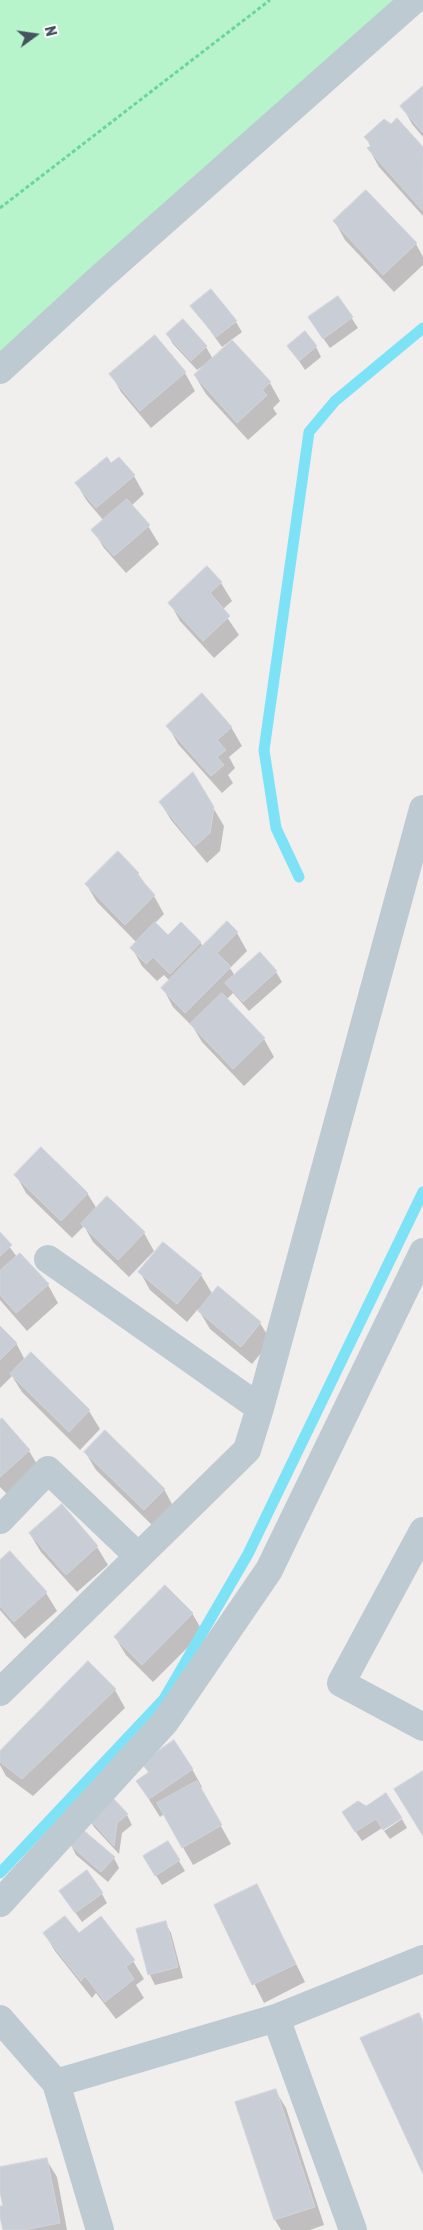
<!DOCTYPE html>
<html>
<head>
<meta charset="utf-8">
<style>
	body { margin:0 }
	#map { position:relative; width:423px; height:2230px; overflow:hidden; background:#f1eeee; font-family:Rubik,sans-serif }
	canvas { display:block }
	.north { position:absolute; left:10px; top:10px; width:50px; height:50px; -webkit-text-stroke:4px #fff; paint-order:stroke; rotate:76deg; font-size:14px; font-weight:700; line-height:20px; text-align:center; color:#44535e }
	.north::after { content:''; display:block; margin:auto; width:18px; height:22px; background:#44535e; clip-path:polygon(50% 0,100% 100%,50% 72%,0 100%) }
</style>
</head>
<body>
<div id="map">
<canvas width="423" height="2230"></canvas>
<div class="north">N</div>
</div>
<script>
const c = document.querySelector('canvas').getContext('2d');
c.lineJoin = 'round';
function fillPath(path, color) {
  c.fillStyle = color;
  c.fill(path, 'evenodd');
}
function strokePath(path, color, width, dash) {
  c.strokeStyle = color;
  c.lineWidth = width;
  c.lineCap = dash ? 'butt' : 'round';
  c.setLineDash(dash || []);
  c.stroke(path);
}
fillPath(new Path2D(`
	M0 0H393L101 277 0 370Z`), '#b7f4cc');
fillPath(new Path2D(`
	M423 88V137L412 124 402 106Z
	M397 120 423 149V216L379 167 369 149 371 147 366 138 391 126Z
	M366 192 416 244 423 257V265L394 292 345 240 335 222Z
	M338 297 358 328 330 348 309 318Z
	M192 306 236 322 242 332 222 347Z
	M183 321 206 347 213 359 270 383 280 401 273 408 277 414 248 440 206 394 195 376 204 367 203 366 197 370 173 344 167 334Z
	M289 346 316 347 321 357 305 370Z
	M185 373 195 391 151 428 121 392 111 374Z
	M111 465 134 476 144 494 131 506 148 526 159 544 126 573 104 548 93 530 104 521 87 501 76 483Z
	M207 568 221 583 232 601 222 610 239 635 214 658 180 621 170 603Z
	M168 726 231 727 242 746 229 757 235 768 228 775 233 783 222 793 178 744Z
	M193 774 224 826 220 851 207 863 171 820 160 802Z
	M118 853 138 874 154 896 164 914 155 923 168 937 200 942 203 947 237 933 247 951 230 968 235 976 276 972 282 982 249 1011 233 993 226 1000 264 1039 274 1057 244 1086 202 1042 193 1027 173 1007 163 988 170 981 164 975 157 981 142 966 132 948 137 943 97 902 86 884Z
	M16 1175 87 1193 97 1209 144 1233 154 1251 129 1277 93 1242 84 1226 72 1238 26 1193Z
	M0 1234 17 1257 48 1285 58 1303 27 1331 0 1300Z
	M164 1243 201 1275 213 1295 218 1288 260 1323 271 1341 252 1364 210 1329 198 1309 187 1322 150 1290 140 1272Z
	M0 1328 16 1343 25 1360 31 1354 89 1411 100 1429 80 1450 22 1392 12 1376 0 1388Z
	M2 1420 29 1451 40 1469 9 1496 0 1487V1422Z
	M85 1452 164 1489 174 1508 155 1528 96 1470Z
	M62 1506 97 1547 108 1565 77 1592 41 1552 30 1534Z
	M10 1553 46 1593 57 1611 25 1639 0 1610V1562Z
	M192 1613 203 1632 153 1682 126 1655 115 1637Z
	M115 1690 125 1708 33 1796 6 1776 0 1765V1753Z
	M143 1763 192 1769 202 1787 200 1789 231 1844 193 1865 164 1814 160 1817 138 1782 149 1774Z
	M386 1795 382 1828 362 1841 349 1822Z
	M127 1815 132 1825 122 1833 119 1854 94 1827 88 1817Z
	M402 1819 407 1828 390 1839 384 1831Z
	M168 1843 185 1871 162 1885 150 1866Z
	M71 1845 114 1858 119 1868 108 1882 76 1855Z
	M257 1885 305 1982 264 2003 215 1905Z
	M60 1891 102 1894 107 1903 82 1922Z
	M165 1922 171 1933 183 1978 155 1985 150 1975 138 1930Z
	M44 1933 78 1935 133 1961 144 1979 136 1985 144 1998 116 2019 96 1993 92 1998 55 1951Z
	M275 2090 286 2108 324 2225 310 2230H281L275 2220 237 2103Z
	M46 2159 57 2177 67 2230H4L0 2211V2208L4 2207 0 2186V2168Z`), '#0003');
strokePath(new Path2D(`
	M299 877 276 828 264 750 309 432 335 401 423 328
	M0 1873 164 1699 248 1554 423 1192`), '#7ee2f7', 11);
const building = new Path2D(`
	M423 86V133L400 106Z
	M397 118 423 147 422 210 367 148 372 145 364 137 384 119 391 124Z
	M366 190 417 243 383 275 333 221Z
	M211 289 237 321 216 337 190 306Z
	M338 296 353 317 323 339 308 317Z
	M183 319 207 346 191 361 166 334Z
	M305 331 317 346 299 361 287 346Z
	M155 335 186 372 140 411 109 374Z
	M232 340 271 382 262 390 267 395 237 423 194 375Z
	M107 457 111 463 119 457 135 475 96 508 75 483Z
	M127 499 150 525 114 556 91 530Z
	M207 566 222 582 210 593 230 616 203 641 168 603Z
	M202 693 232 727 217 740 226 750 217 757 224 765 211 776 166 726Z
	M193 772 214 807 210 833 195 846 159 802Z
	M118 851 139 873 137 875 155 895 125 925 85 884Z
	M227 921 238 932 217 953 231 967 185 1013 161 988Z
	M155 922 168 935 181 922 201 942 170 974 153 957 146 964 130 948Z
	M260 952 277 971 243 1002 225 983Z
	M222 993 265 1038 233 1069 190 1024Z
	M41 1147 88 1193 61 1221 14 1175Z
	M107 1196 145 1232 118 1260 81 1224Z
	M0 1232 12 1245 0 1256Z
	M163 1242 202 1274 177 1304 138 1272Z
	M20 1253 49 1284 16 1313 0 1295V1271Z
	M218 1286 261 1322 241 1347 198 1311Z
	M0 1326 17 1343 0 1360Z
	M31 1352 90 1410 69 1432 10 1374Z
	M2 1418 30 1450 0 1477V1420Z
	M105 1430 165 1489 144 1510 84 1452Z
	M62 1504 98 1546 66 1575 29 1533Z
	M10 1551 47 1592 14 1622 0 1606V1560Z
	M165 1585 193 1613 142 1665 114 1637Z
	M88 1661 116 1689 22 1779 0 1762V1751Z
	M174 1740 193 1769 149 1799 136 1781 149 1772 141 1763Z
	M423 1771V1836L394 1789Z
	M197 1781 222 1825 182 1848 157 1803Z
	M386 1793 402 1818 383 1830 376 1819 355 1832 342 1812 358 1801 366 1806Z
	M110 1795 128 1814 117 1823 114 1846 87 1816Z
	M82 1829 115 1857 101 1872 69 1844Z
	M168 1841 180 1860 155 1876 143 1856Z
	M87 1870 103 1893 75 1913 59 1891Z
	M257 1884 296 1964 252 1985 214 1905Z
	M65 1916 79 1933 101 1916 135 1960 126 1967 134 1979 105 2002 85 1976 81 1981 43 1933Z
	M166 1921 178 1967 148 1975 136 1929Z
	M419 2013 423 2022V2174L360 2038Z
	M276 2089 315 2207 274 2220 235 2102Z
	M47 2158 60 2223 24 2230H3L0 2217V2206H3L0 2192V2167Z`);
fillPath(building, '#c9cdd5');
strokePath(building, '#d1d4db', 1);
strokePath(new Path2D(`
	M0 208 270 0`), '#6ad69d', 3, [4, 2.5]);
strokePath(new Path2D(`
	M0 370 101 277 414 0
	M48 1259 260 1408
	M0 1520 48 1470 138 1556
	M423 1531 341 1683 423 1727
	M0 1692 247 1450 260 1408 423 809
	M0 1903 165 1722 269 1570 423 1252
	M276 2018 353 2230
	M0 2019 56 2083 100 2230
	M56 2083 276 2018 423 1959`), '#bdcad2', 28);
</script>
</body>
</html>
